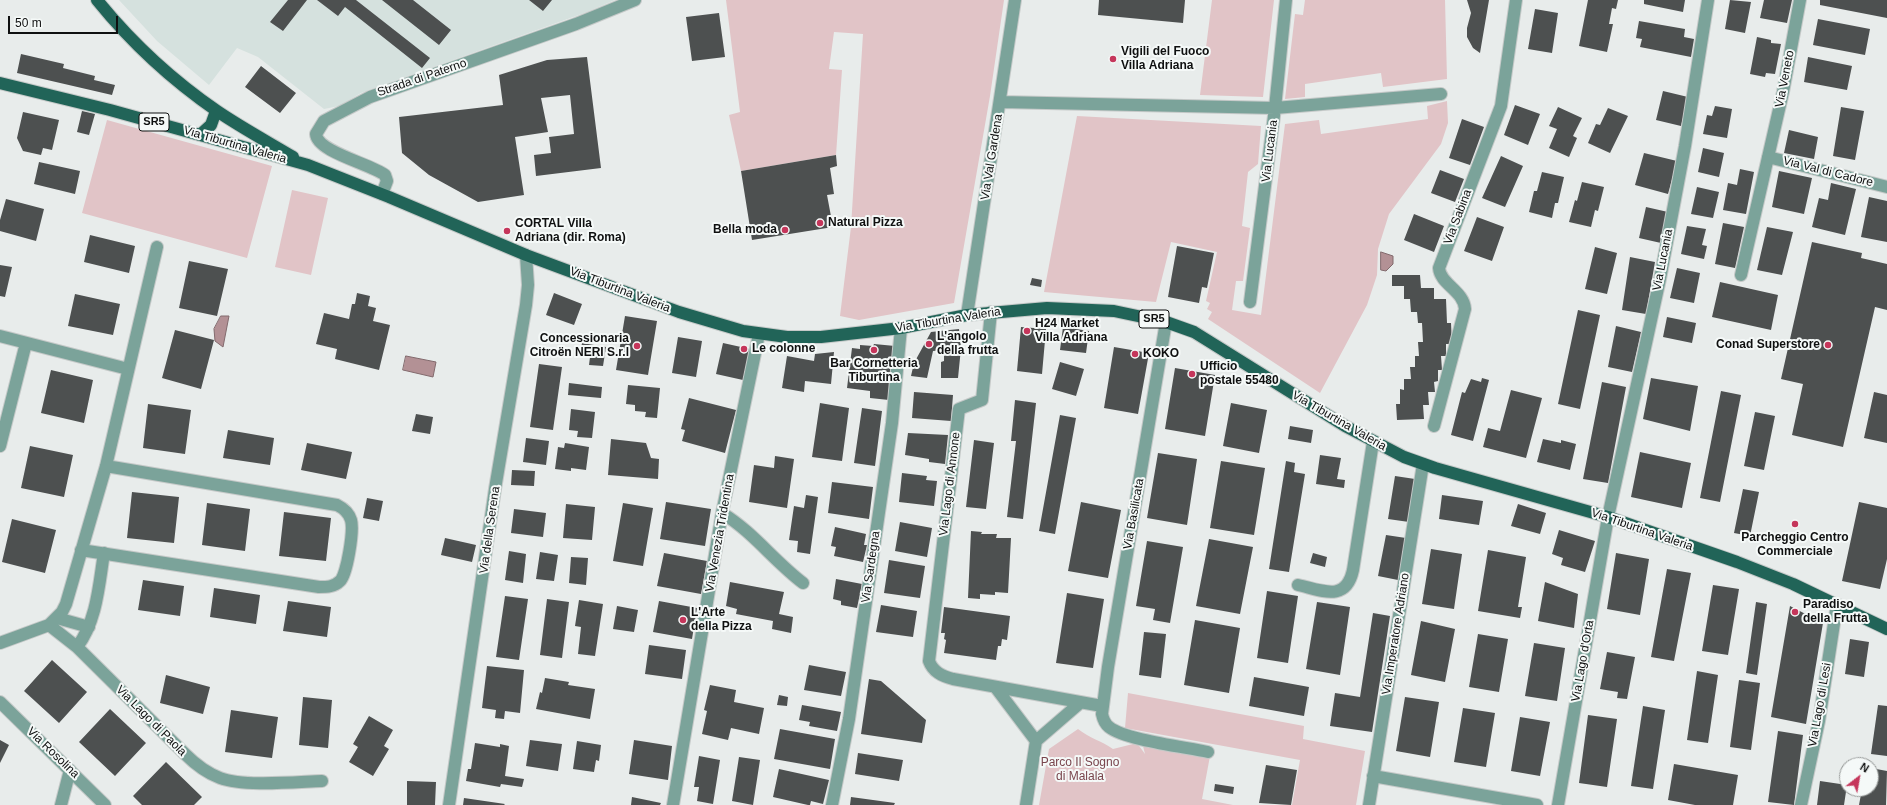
<!DOCTYPE html>
<html>
<head>
<meta charset="utf-8">
<style>
	body { margin:0 }
	#map { position:relative; width:1887px; height:805px; overflow:hidden; background:#e8eceb; font-family:Helvetica,sans-serif }
	canvas { display:block }
	.north { position:absolute; left:1839px; top:757px; width:40px; height:40px; box-sizing:border-box; background:#f5f9f8; border:1px solid #999c9b; border-radius:50%; rotate:31deg; font-size:11px; font-weight:700; line-height:16px; text-align:center; color:#0f1010 }
	.north::after { content:''; display:block; margin:auto; width:14px; height:18px; background:#c5365b; clip-path:polygon(50% 0,100% 100%,50% 72%,0 100%) }
	.scale { position:absolute; left:8px; top:16px; width:110px; height:18px; box-sizing:border-box; border:2px solid #0f1010; border-top:0; padding-left:5px; font-size:12px; line-height:14px; white-space:nowrap; color:#0f1010; -webkit-text-stroke:3px #f5f9f8; paint-order:stroke }
</style>
</head>
<body>
<div id="map">
<canvas width="1887" height="805"></canvas>
<div class="north">N</div>
<div class="scale">50 m</div>
</div>
<script>
const c = document.querySelector('canvas').getContext('2d');
c.lineJoin = 'round';
function fillPath(path, color) {
  c.fillStyle = color;
  c.fill(path, 'evenodd');
}
function strokePath(path, color, width, dash) {
  c.strokeStyle = color;
  c.lineWidth = width;
  c.lineCap = dash ? 'butt' : 'round';
  c.setLineDash(dash || []);
  c.stroke(path);
}
function drawText(font, color, halo, rows, align = 'center') {
  c.font = font + ' Helvetica,sans-serif';
  c.lineWidth = 4;
  c.setLineDash([]);
  c.textBaseline = 'middle';
  c.strokeStyle = halo;
  c.fillStyle = color;
  for (const [text, x, y, turn = 0] of rows) {
    c.save();
    c.translate(x, y);
    c.rotate((+turn || 0) * Math.PI / 180);
    c.textAlign = isNaN(turn) ? turn : align;
    if (halo) c.strokeText(text, 0, 0);
    c.fillText(text, 0, 0);
    c.restore();
  }
}
fillPath(new Path2D(`
	M119 0H615L587 12 361 93 339 106 324 109 258 57 237 48 209 85 157 41Z`), '#d5e1de');
fillPath(new Path2D(`
	M726 0H1004L990 96 954 303 859 320 840 316 851 227 863 34 834 32 829 69 842 70 836 155 741 171 729 115 740 112Z
	M1212 0H1274L1263 97 1200 95Z
	M1305 0H1445L1447 79 1383 87 1381 73 1305 84V97L1285 99 1295 14 1303 15Z
	M1447 101 1448 123 1441 144 1389 214 1378 249 1377 275 1367 305 1320 393 1208 319 1212 312 1207 309 1210 303 1206 301 1217 252 1171 242 1156 302 1044 292 1077 116 1261 126 1258 164 1248 172 1242 226 1250 228 1243 281H1236L1232 310 1261 315 1285 124 1319 120 1321 134 1428 119 1427 106Z
	M107 120 272 166 247 258 82 213Z
	M292 190 328 198 311 275 275 267Z
	M1128 693 1304 726 1303 739 1365 751 1356 805H1292L1300 760 1125 728Z
	M1078 729C1089 738 1102 741 1113 749L1137 743 1145 754 1142 742 1210 756 1202 799 1233 805H1039L1049 749Z`), '#e1c4c7');
const water = new Path2D(`
	M1381 252 1393 256V264L1386 271 1381 270Z
	M221 316H229L223 347 215 341 214 329Z
	M406 356 436 362 433 377 403 370Z`);
fillPath(water, '#b39195');
strokePath(water, '#826a6d', 1);
fillPath(new Path2D(`
	M288 0H307L283 31 270 22Z
	M317 0H356L430 58 422 68 345 7 338 16Z
	M382 0H413L451 30 439 45Z
	M529 0H552L543 11Z
	M1099 0H1185L1183 23 1098 15Z
	M1467 0H1489L1480 53 1473 48 1467 37V28L1471 13Z
	M1588 0H1618L1616 9 1612 8 1609 24H1613L1607 52 1579 46Z
	M1644 0H1685L1683 12 1644 4Z
	M1730 0 1751 2 1745 33 1725 29Z
	M1764 0H1792L1787 23 1760 18Z
	M1820 0H1887V18L1820 5Z
	M1535 9 1558 13 1552 53 1528 49Z
	M719 13 725 57 692 61 686 17Z
	M1818 19 1870 29 1865 55 1813 45Z
	M1639 21 1685 29 1684 37 1694 39 1691 57 1640 47 1642 39 1636 38Z
	M1757 37 1771 40V43L1781 44 1775 74 1766 73 1765 77 1750 74Z
	M21 54 64 64 63 68 95 76 94 80 115 85 112 95 17 73Z
	M587 57 601 168 536 176 534 155 551 153 549 137 574 134 570 95 541 98 548 132 515 137 524 195 478 202 429 175 402 153 399 117 503 105 499 75 547 60Z
	M1808 57 1852 66 1847 90 1804 82Z
	M261 66 296 93 280 113 245 87Z
	M1663 91 1688 97 1681 126 1656 120Z
	M1515 105 1540 114 1528 145 1504 135Z
	M1715 106 1732 109 1727 138 1703 134 1707 115 1712 116Z
	M1558 107 1582 118 1573 136 1577 138 1569 157 1549 148 1557 129 1549 126Z
	M1841 107 1864 111 1855 160 1833 156Z
	M1608 108 1628 116 1610 153 1588 143 1596 124 1600 125Z
	M82 111 95 114 89 135 77 132Z
	M23 112 59 120 52 150 43 148 41 155 23 151 17 138Z
	M1462 119 1484 127 1470 165 1449 158Z
	M1789 130 1818 137 1814 159 1784 153Z
	M1703 148 1724 153 1719 177 1698 172Z
	M1644 153 1677 161 1668 194 1635 185Z
	M836 155 837 166 830 168 834 194 827 195 833 227 752 240 741 171Z
	M1501 156 1523 166 1505 207 1482 198Z
	M39 162 80 171 75 194 34 184Z
	M1740 169 1754 172 1746 214 1723 210 1728 183 1737 185Z
	M1440 170 1464 179 1455 202 1431 193Z
	M1779 171 1812 178 1804 214 1772 207Z
	M1542 172 1564 177 1558 203H1555L1552 218 1529 212 1534 191H1537Z
	M1582 182 1604 187 1598 211 1595 210 1591 227 1569 222 1575 200 1577 201Z
	M1831 183 1856 189 1845 235 1812 227 1819 198 1828 200Z
	M1697 187 1719 192 1713 218 1691 214Z
	M1869 197 1887 201V242L1861 237Z
	M6 199 44 209 36 241 0 231V220Z
	M1646 207 1668 212 1661 243 1639 238Z
	M1414 214 1444 226 1434 252 1404 240Z
	M1477 217 1504 227 1492 261 1464 251Z
	M1723 223 1744 227 1735 268 1715 264Z
	M1687 226 1706 229 1702 245 1707 246 1704 259 1681 254Z
	M1767 227 1793 232 1782 275 1757 270Z
	M90 235 135 246 129 273 84 262Z
	M1812 242 1862 253 1861 258 1887 264V310L1875 307 1843 447 1792 435 1803 384 1781 379Z
	M1177 246 1214 253 1207 288 1202 287 1199 303 1168 297Z
	M1595 247 1617 253 1607 294 1585 289Z
	M1630 257 1655 262 1646 314 1622 310Z
	M189 261 228 269 217 316 179 308Z
	M0 265 12 267 5 297 0 296Z
	M1677 268 1700 273 1694 303 1670 298Z
	M1392 275H1420L1421 288H1434V299H1446L1447 323H1451L1452 344H1446V356H1441L1442 370H1438V381L1434 382 1435 392H1428L1429 405H1423L1424 419 1397 420 1396 404H1400V389L1404 390V379H1411L1410 367H1415V356H1419L1418 342H1423L1422 323H1418L1417 312H1411L1410 299H1404V286H1392Z
	M1032 278 1042 280 1041 287 1030 285Z
	M1720 282 1778 295 1771 330 1712 317Z
	M357 293 370 296 368 306 376 308 373 321 390 325 379 370 335 359 337 349 316 344 324 313 349 319 352 304H355Z
	M554 293 582 304 574 325 546 315Z
	M75 294 120 304 113 335 68 326Z
	M1578 310 1600 315 1580 409 1558 404Z
	M625 316 657 321 648 375 616 370Z
	M1667 317 1696 323 1692 343 1663 337Z
	M1616 326 1641 332 1632 372 1608 367Z
	M1021 327 1046 329 1042 374 1017 371Z
	M1063 327 1089 331 1086 353 1060 350Z
	M959 329 961 348 958 378H941V362L944 361V350L933 351 927 378 911 376 914 363 931 332Z
	M175 330 214 340 201 389 162 378Z
	M678 337 702 341 696 377 672 373Z
	M582 343 606 347 603 366 589 365 590 357 580 355Z
	M723 343 750 349 743 380 716 374Z
	M874 344 895 346 889 400 870 398V391L847 388 852 348 860 349V345L873 346Z
	M1114 347 1149 353 1138 414 1104 408Z
	M834 352 831 384 805 381 804 392 782 388 787 356 814 361 815 354Z
	M1060 362 1084 369 1076 396 1052 389Z
	M539 364 562 367 553 430 530 427Z
	M1175 368 1215 375 1205 436 1165 429Z
	M51 370 93 380 84 423 41 413Z
	M1482 378 1489 380 1473 441 1451 435 1462 392 1465 393 1471 379 1481 382Z
	M1651 378 1698 386 1690 431 1643 419Z
	M1602 382 1626 387 1608 483 1583 479Z
	M569 383 602 387 601 398 568 395Z
	M628 385 660 388 657 418 645 417 646 412 635 411V405L626 404Z
	M1511 390 1542 398 1526 458 1483 447 1488 428 1500 431Z
	M1721 391 1741 395 1720 502 1700 498Z
	M914 392 953 395 951 421 912 418Z
	M1874 392 1887 395V443L1864 438Z
	M689 398 736 410 725 453 682 441 685 430 681 429Z
	M1015 400 1036 403 1023 519 1007 517 1016 441H1011Z
	M820 403 849 408 842 461 812 457Z
	M1231 403 1267 410 1259 453 1223 446Z
	M148 404 191 410 185 454 143 448Z
	M862 408 882 411 875 466 854 463Z
	M571 409 595 412 592 438 577 437 578 431 569 430Z
	M1755 412 1775 416 1764 470 1744 466Z
	M416 414 433 417 430 434 412 431Z
	M1060 415 1076 418 1055 534 1039 531Z
	M1290 426 1313 430 1311 443 1288 439Z
	M228 430 274 438 270 465 223 458Z
	M908 433 948 435 945 464 929 462V459L905 455Z
	M526 438 549 441 546 465 523 462Z
	M611 439 646 443 651 458 659 459 658 479 608 475Z
	M1543 439 1561 443V440L1576 444 1570 470 1537 462Z
	M974 440 994 443 986 509 966 507Z
	M307 443 352 452 346 479 301 470Z
	M565 443 589 447 586 470 571 468V471L555 469 558 447 564 448Z
	M30 446 73 455 64 497 21 488Z
	M1640 452 1691 463 1682 508 1631 497Z
	M1158 453 1197 459 1187 525 1147 518Z
	M1320 455 1341 458 1337 479 1345 480 1344 488 1316 484Z
	M775 456 794 459 787 508 749 502 754 465 774 468Z
	M1221 461 1265 468 1254 535 1210 528Z
	M1286 461 1295 463 1294 472 1305 474 1289 572 1269 569Z
	M512 470 535 471 534 486 511 485Z
	M902 473 927 476 926 480 937 481 934 506 899 502Z
	M1395 476 1415 479 1409 522 1388 519Z
	M832 482 873 487 869 519 828 513Z
	M1743 489 1759 492 1750 536 1734 533Z
	M132 492 179 497 174 543 127 538Z
	M806 495 818 497 810 554 797 552 798 541 789 540 794 506 804 508Z
	M1442 495 1483 501 1479 525 1439 519Z
	M367 498 383 501 379 521 363 518Z
	M666 502 711 509 705 546 660 539Z
	M1081 502 1121 510 1108 578 1068 571Z
	M1859 502 1887 508V559L1880 589 1842 581Z
	M207 503 250 509 245 551 202 545Z
	M623 503 653 508 643 566 613 561Z
	M566 504 595 507 592 540 563 538Z
	M1518 504 1546 513 1540 534 1511 526Z
	M514 509 546 513 543 537 511 533Z
	M284 512 331 518 326 561 279 556Z
	M12 519 56 530 45 573 2 562Z
	M900 522 932 528 927 557 895 551Z
	M835 527 866 534 864 545H867L863 562 834 556 836 547 831 546Z
	M1559 530 1595 541 1585 572 1561 565 1563 558 1552 554Z
	M971 531 982 532 981 534H997L996 538H1011L1008 593 995 592V595L980 594V599L968 598Z
	M1386 535 1406 538 1398 580 1378 576Z
	M445 538 476 545 472 562 441 555Z
	M1209 539 1253 547 1240 614 1196 606Z
	M1147 541 1183 547 1170 623 1153 620 1155 609 1136 606Z
	M1431 549 1462 554 1454 609 1422 604Z
	M1488 550 1526 557 1518 607H1522L1520 618 1478 611Z
	M509 551 526 554 523 583 505 580Z
	M540 552 558 555 554 581 536 579Z
	M664 553 707 561 701 594 657 586Z
	M1313 553 1327 557 1325 567 1310 563Z
	M1616 553 1649 559 1640 615 1607 609Z
	M571 557 588 558 586 585 569 583Z
	M889 560 925 566 920 598 884 593Z
	M1667 569 1691 573 1674 661 1651 657Z
	M836 579 862 584 857 608 841 605V601L833 599Z
	M143 580 184 586 180 616 138 610Z
	M730 582 784 592 779 614 793 617 791 633 772 629 773 621 736 614 737 609 726 606Z
	M1545 582 1578 594 1574 628 1538 621Z
	M1713 585 1739 589 1728 655 1702 651Z
	M214 588 260 595 256 624 210 617Z
	M1267 591 1298 596 1288 663 1257 658Z
	M1067 593 1104 599 1093 668 1056 663Z
	M505 596 528 599 519 660 496 657Z
	M547 599 569 602 562 658 540 655Z
	M579 600 603 604 595 656 578 654 581 627 575 626Z
	M288 601 331 607 327 637 283 631Z
	M659 601 697 608 692 639 653 632Z
	M1317 602 1350 607 1340 675 1306 669Z
	M1756 602 1767 604 1757 675 1746 673Z
	M881 605 917 611 913 637 876 632Z
	M617 606 638 610 634 632 613 629Z
	M1790 606 1823 623 1806 724 1771 717Z
	M944 607 1010 616 1007 640 1002 639 1001 646H998L996 660 944 653 946 640 944 639 945 633H941Z
	M1373 613 1390 616 1372 732 1330 726 1335 693 1360 697Z
	M1195 620 1240 628 1229 693 1184 685Z
	M1421 621 1455 629 1445 682 1411 675Z
	M1144 632 1166 634 1161 678 1139 675Z
	M1478 634 1508 639 1499 692 1469 687Z
	M1850 639 1869 642 1864 677 1845 674Z
	M1534 643 1565 648 1557 701 1525 696Z
	M649 645 686 650 682 679 645 674Z
	M1607 652 1635 657 1627 699 1617 698 1618 692 1600 689Z
	M52 660 87 692 59 723 24 691Z
	M809 665 846 672 841 696 804 690Z
	M487 666 524 670 520 713 505 711 504 719 495 718 496 710 482 708Z
	M1697 671 1718 675 1708 743 1687 740Z
	M166 675 210 687 203 714 160 703Z
	M1254 677 1309 687 1304 716 1249 706Z
	M545 678 569 682 568 685 595 689 590 719 536 709 540 692 542 693Z
	M869 679 881 681 926 720 922 743 861 734Z
	M1739 680 1760 683 1751 750 1730 747Z
	M710 685 736 690 734 702 764 708 759 734 731 728 728 740 702 734 707 711 704 710Z
	M779 695 788 697 787 706 777 705Z
	M303 697 332 700 328 748 299 745Z
	M1405 697 1439 702 1430 757 1396 751Z
	M802 705 841 712 837 731 809 726 810 722 799 720Z
	M1878 705 1887 706V756L1871 754Z
	M1643 706 1665 710 1653 789 1631 786Z
	M1463 708 1495 713 1486 767 1454 762Z
	M110 709 146 743 115 776 79 742Z
	M231 710 278 717 272 758 225 752Z
	M1588 715 1617 719 1607 787 1579 783Z
	M369 716 393 730 384 746 389 749 373 776 349 762 358 747 353 744Z
	M1520 717 1550 722 1540 776 1511 771Z
	M780 729 835 739 830 769 774 759Z
	M1778 731 1803 735 1794 805 1768 802Z
	M0 740 9 745 0 763Z
	M530 740 562 744 558 771 526 766Z
	M634 740 672 746 668 780 629 774Z
	M577 741 601 745 599 761 596 760 594 772 573 769Z
	M475 743 500 747V744L509 746 505 776 524 779 522 787 501 784 500 787 466 781 468 769H471Z
	M858 753 903 760 899 781 855 774Z
	M699 756 720 760 713 804 697 801 699 787H694Z
	M739 757 760 760 753 805 732 801Z
	M166 762 202 797 194 805H142L133 796Z
	M1674 764 1738 775 1733 805H1695L1668 800Z
	M1266 765 1297 770 1291 805 1259 803Z
	M1871 768 1887 771 1886 805H1859L1862 789H1871Z
	M779 769 829 780 823 804 811 801 810 805H808L773 797Z
	M407 781 436 782 435 805H407Z
	M1820 781 1847 785 1844 805H1817Z
	M1215 784 1234 787 1233 794 1214 791Z
	M632 797 661 803 660 805H631Z
	M851 797 895 803 894 805H850Z
	M464 798 505 804 504 805H463Z`), '#4d5050');
const minor = new Path2D(`
	M1001 102 1275 108 1441 94
	M1768 157 1887 187
	M382 194 387 181 385 175C371 164 317 152 316 134L324 121 370 97 576 24 635 0
	M1741 275 1783 92 1800 0
	M1250 302 1275 108 1286 0
	M991 312 982 400 959 409 929 661C933 672 942 676 953 679L1102 706
	M967 315 1015 0
	M1166 322 1108 667 1102 714C1103 719 1104 723 1109 727 1125 740 1185 747 1208 752
	M0 336 128 369
	M1434 426 1465 309C1464 291 1440 284 1439 268L1501 106 1516 0
	M0 446 26 343
	M722 513C753 532 774 561 803 583
	M81 550 319 587C327 587 334 587 340 581 347 575 354 530 351 520 349 513 343 508 337 505L106 466
	M1298 585C1321 590 1346 603 1353 570L1373 442
	M57 618 89 627
	M49 625 62 612 66 604 106 466 157 247
	M0 643 49 625 77 647 185 754C195 764 207 773 220 778 244 787 295 782 322 781
	M77 647C97 621 99 584 104 553
	M996 688 1036 741
	M0 702 105 805
	M1036 741 1080 703
	M1373 776 1537 805
	M61 805 70 770
	M449 805 495 489 526 305 528 285 526 255
	M673 805 722 513 759 334
	M832 805 849 719 892 423 901 328
	M1026 805 1036 741
	M1369 805 1423 464
	M1558 805 1608 517 1660 279 1685 146 1708 0
	M1801 805 1819 721 1837 604`);
const major = new Path2D(`
	M97 0C131 42 172 80 217 111 242 128 268 142 293 157
	M0 83 110 110 308 165 389 197 526 255 679 312 743 331 787 337H821L901 328 967 315 1047 308 1114 311 1166 322 1194 332 1345 426 1404 457 1435 468 1608 517 1737 562 1793 584 1887 629
	M200 135 211 125 216 111`);
strokePath(minor, '#c5c9c8', 14);
strokePath(major, '#c5c9c8', 14);
strokePath(minor, '#7ba39a', 12);
strokePath(major, '#216458', 12);
for (const [x, y, r, color] of [
	[1113,59,4,"#c5365b"],
	[820,223,4,"#c5365b"],
	[785,230,4,"#c5365b"],
	[507,231,4,"#c5365b"],
	[1027,331,4,"#c5365b"],
	[929,344,4,"#c5365b"],
	[1828,345,4,"#c5365b"],
	[637,346,4,"#c5365b"],
	[744,349,4,"#c5365b"],
	[874,350,4,"#c5365b"],
	[1135,354,4,"#c5365b"],
	[1192,374,4,"#c5365b"],
	[1795,524,4,"#c5365b"],
	[1795,612,4,"#c5365b"],
	[683,620,4,"#c5365b"]
]) {
  const dot = new Path2D();
  dot.arc(x, y, r, 0, 2 * Math.PI);
  c.fillStyle = color;
  c.fill(dot);
  strokePath(dot, '#f5f9f8', 1.5);
}
for (const [x, y, w] of [
	[154,122,30],
	[1154,319,30]
]) {
  const box = new Path2D();
  box.roundRect(x - w / 2, y - 9, w, 18, 3);
  c.fillStyle = '#f5f9f8';
  c.fill(box);
  strokePath(box, '#0f1010', 1);
}
drawText('bold 11px', '#0f1010', null, [
	["SR5",154,122],
	["SR5",1154,319]
]);
drawText('bold 12px', '#0f1010', '#f5f9f8', [
	["Vigili del Fuoco",1121,52],
	["Villa Adriana",1121,66],
	["Natural Pizza",828,223],
	["CORTAL Villa",515,224],
	["Adriana (dir. Roma)",515,238],
	["Bella moda",777,230,"right"],
	["H24 Market",1035,324],
	["Villa Adriana",1035,338],
	["L'angolo",937,337],
	["della frutta",937,351],
	["Concessionaria",629,339,"right"],
	["Citroën NERI S.r.l",629,353,"right"],
	["Conad Superstore",1820,345,"right"],
	["Le colonne",752,349],
	["KOKO",1143,354],
	["Bar Cornetteria",874,364,"center"],
	["Tiburtina",874,378,"center"],
	["Ufficio",1200,367],
	["postale 55480",1200,381],
	["Parcheggio Centro",1795,538,"center"],
	["Commerciale",1795,552,"center"],
	["Paradiso",1803,605],
	["della Frutta",1803,619],
	["L'Arte",691,613],
	["della Pizza",691,627]
], 'left');
drawText('12px', '#0f1010', '#f5f9f8', [
	["Strada di Paterno",422,78,-19],
	["Via Veneto",1785,79,-79],
	["Via Tiburtina Valeria",235,145,16],
	["Via Lucania",1270,151,-83],
	["Via Val Gardena",992,157,-81],
	["Via Val di Cadore",1828,172,14],
	["Via Sabina",1458,217,-69],
	["Via Lucania",1663,260,-79],
	["Via Tiburtina Valeria",620,290,21],
	["Via Tiburtina Valeria",948,320,-9],
	["Via Tiburtina Valeria",1339,421,30],
	["Via Lago di Annone",950,484,-83],
	["Via Basilicata",1134,514,-80],
	["Via della Serena",490,530,-82],
	["Via Tiburtina Valeria",1642,530,19],
	["Via Venezia Tridentina",720,533,-80],
	["Via Sardegna",871,567,-82],
	["Via Imperatore Adriano",1396,634,-81],
	["Via Lago d'Orta",1583,661,-80],
	["Via Lago di Lesi",1820,705,-80],
	["Via Lago di Paola",151,721,45],
	["Via Rosolina",53,753,44]
]);
drawText('12px', '#79454d', '#f5f9f8', [
	["Parco Il Sogno",1080,763],
	["di Malala",1080,777]
]);
</script>
</body>
</html>
